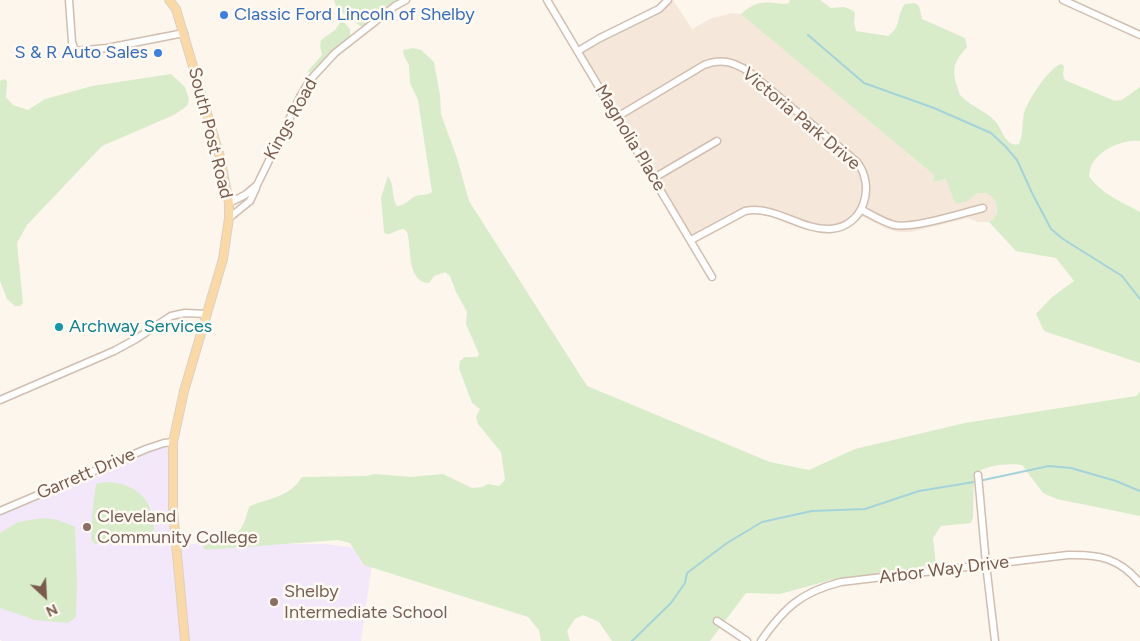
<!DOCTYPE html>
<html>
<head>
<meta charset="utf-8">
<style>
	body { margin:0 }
	#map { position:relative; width:1140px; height:641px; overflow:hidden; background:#fdf6ec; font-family:Figtree,sans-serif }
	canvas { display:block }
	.north { position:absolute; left:20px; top:571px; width:50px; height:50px; -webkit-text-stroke:4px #fffaf3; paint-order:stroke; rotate:155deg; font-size:14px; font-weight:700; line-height:20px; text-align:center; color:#7a5c4d }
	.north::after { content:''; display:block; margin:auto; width:18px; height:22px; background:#7a5c4d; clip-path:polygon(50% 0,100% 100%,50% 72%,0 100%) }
</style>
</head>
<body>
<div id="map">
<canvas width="1140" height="641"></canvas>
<div class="north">N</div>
</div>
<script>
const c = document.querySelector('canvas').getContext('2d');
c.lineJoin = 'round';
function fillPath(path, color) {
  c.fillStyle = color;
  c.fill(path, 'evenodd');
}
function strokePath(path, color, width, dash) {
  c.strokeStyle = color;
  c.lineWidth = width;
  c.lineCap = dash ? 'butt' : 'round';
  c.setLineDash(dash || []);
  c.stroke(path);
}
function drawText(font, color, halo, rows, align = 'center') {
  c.font = font + ' Figtree,sans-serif';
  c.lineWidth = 5;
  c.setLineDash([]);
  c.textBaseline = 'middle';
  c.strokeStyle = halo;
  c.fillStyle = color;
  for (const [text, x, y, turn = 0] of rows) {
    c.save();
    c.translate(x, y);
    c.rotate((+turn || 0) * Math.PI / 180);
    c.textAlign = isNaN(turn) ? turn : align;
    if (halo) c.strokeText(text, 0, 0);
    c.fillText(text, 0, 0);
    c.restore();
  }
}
fillPath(new Path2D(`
	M668 0H673L692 29 712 18 732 13 741 14 749 19 934 175 933 182 946 179 968 200 973 196 980 193 989 194 994 198 997 205 996 217 989 222H978L968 218 911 232H899L887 229 863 217H855L833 229 753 209 691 240 578 51 628 24Z`), '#f5e8da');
fillPath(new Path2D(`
	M173 442 176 544H325L374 550 361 641H2L0 639V511L146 449Z`), '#f3e8fa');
fillPath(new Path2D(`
	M334 0H400L362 27 337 9Z
	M790 0H820L831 8 844 7 852 10 855 13 854 22 856 31 888 36C902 27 896 15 905 4L915 3 919 6 922 19 965 38 967 47C955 61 951 67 957 86 958 89 959 94 961 96 970 106 985 110 996 122 1002 129 1006 148 1019 144 1023 135 1022 124 1024 113 1027 102 1049 67 1061 64L1064 66 1063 75 1065 80 1115 101 1122 100 1140 87V141C1123 139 1101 149 1092 164 1090 167 1090 172 1089 176 1101 194 1122 202 1140 212V363L1044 331 1036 314 1052 297 1074 281 1056 258 1016 251 989 222C1004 215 997 191 980 193 974 194 971 199 967 201 963 202 959 203 955 203L946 179 933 182 934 175 741 14C757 0 765 2 785 4L789 3Z
	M342 20 350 29V36L310 73 308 71 322 55 320 46 321 40 335 30Z
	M413 48 421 50 434 62 440 95 441 114 457 158 469 201 587 386 770 462 809 470 855 449 965 423 1136 396 1140 392V516L1057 499 1043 493 1022 465C1008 463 984 465 974 475L973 517 971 523 941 526 933 538 936 566 831 580 780 594 746 593 710 641H612L599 622 583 615 575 619 567 631 570 641H541L539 630 528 617 364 565 350 543 338 540 205 550 203 547V543C222 540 238 541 245 520 247 515 247 511 250 506 272 497 288 498 302 477L367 476 374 474 411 477 443 474 472 488 482 487 488 484 499 486 505 480 501 452 478 424 476 417 480 409 472 403 459 368 460 361 465 357H477L479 354 466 324 467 312 456 292 450 276 445 272 434 276 429 283C406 282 412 247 407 232L404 229C397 229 392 235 386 234L384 232 381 198 388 176C395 186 391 197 397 206 406 205 409 199 416 196 422 194 427 196 432 192L418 100 410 83 409 65 404 56 403 50Z
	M171 74 185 87 189 99 187 106 174 115 102 146 27 225 17 243 23 303 20 306H15L7 299 0 281V81L4 79 7 81 6 97 13 105 28 110 45 99 92 86Z
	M105 482C141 482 160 508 152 542L122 544H95L91 540 92 515 96 484Z
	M43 518 58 520 75 527 77 581 76 617 68 623 35 620 0 608V533L18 522Z`), '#d8ecc9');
strokePath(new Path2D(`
	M808 35 864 83 934 108 991 133 1005 146 1017 160 1032 193 1051 229 1063 239 1122 276 1140 299
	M632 641 671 603 685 583 687 573 727 543 762 522 812 511 865 509 919 491 974 482 1049 466 1071 468 1116 481 1140 491`), '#a5d3da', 2);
const minor = new Path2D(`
	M69 0 72 42 75 51 107 48 184 33
	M547 0 712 277
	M1063 0 1140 35
	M578 51 600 38 659 9 668 0
	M617 117 704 65C721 58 733 62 748 71L857 162C876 186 864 227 830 229 800 230 775 205 745 211L691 240
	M654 178 717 141
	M229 203 245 195 257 185 301 95 310 80 335 53 395 6 406 0
	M862 210C872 215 883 222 894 225 913 229 962 213 983 208
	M229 218 250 201 256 188
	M0 400 114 351 136 339 171 316 185 313 207 314
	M978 475 986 564 995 641
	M0 511 146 449 164 443 173 442
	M717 621 747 641
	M761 641C784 608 801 592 841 582L1068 555C1099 554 1119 558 1140 583`);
const major = new Path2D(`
	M169 0 176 9 220 157 229 203V218L223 259 184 391 173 442V510L185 641`);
strokePath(minor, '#d1beb0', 9);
strokePath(major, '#dad1cd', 10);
strokePath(minor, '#fff', 6);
strokePath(major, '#fbd9a5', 8);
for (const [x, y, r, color] of [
	[224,15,5,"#3f7fe0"],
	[158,53,5,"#3f7fe0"],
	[59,327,5,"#0f9aa8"],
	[87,527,5,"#8d6e63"],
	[274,602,5,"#8d6e63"]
]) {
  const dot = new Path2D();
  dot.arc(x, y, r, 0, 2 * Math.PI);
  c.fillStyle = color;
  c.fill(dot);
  strokePath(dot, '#fffaf3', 2);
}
drawText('18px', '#366cbe', '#fffaf3', [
	["Classic Ford Lincoln of Shelby",234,15],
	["S & R Auto Sales",148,53,"right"]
], 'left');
drawText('18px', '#7a5c4d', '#fffaf3', [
	["Kings Road",291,119,-61],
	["Victoria Park Drive",801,119,40],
	["South Post Road",210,133,76],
	["Magnolia Place",630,138,59],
	["Garrett Drive",86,474,-23],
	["Arbor Way Drive",944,570,-7]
]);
drawText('18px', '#0d838f', '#fffaf3', [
	["Archway Services",69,327]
], 'left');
drawText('18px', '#785e54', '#fffaf3', [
	["Cleveland",97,517],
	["Community College",97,538],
	["Shelby",284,592],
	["Intermediate School",284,613]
], 'left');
</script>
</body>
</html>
